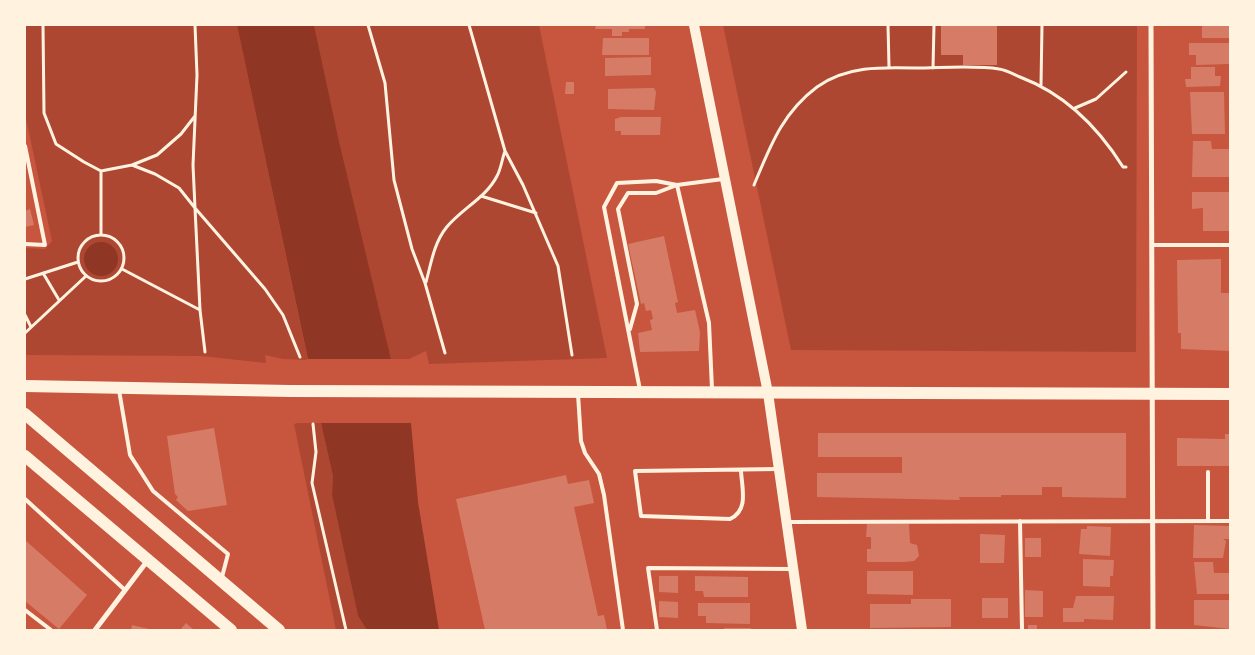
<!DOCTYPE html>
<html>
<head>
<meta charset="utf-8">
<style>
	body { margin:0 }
	#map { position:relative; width:1255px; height:655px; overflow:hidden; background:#c8553d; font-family:Overpass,sans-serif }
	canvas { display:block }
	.frame { position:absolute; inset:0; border:26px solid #fff3e0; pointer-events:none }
</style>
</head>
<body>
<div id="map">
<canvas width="1255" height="655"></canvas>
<div class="frame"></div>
</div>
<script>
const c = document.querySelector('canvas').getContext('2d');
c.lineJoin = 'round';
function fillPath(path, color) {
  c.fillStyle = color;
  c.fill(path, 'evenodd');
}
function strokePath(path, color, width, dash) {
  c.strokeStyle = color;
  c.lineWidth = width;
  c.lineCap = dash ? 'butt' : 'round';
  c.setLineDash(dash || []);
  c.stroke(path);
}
fillPath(new Path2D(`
	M25 25H237L308 360 283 359 265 355 266 363 201 356 25 355V248L45 249 52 241 25 114Z
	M314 25H539L607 358 429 364 426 351 409 359H391L339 141Z
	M723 25H1137L1136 352 791 350Z
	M298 423H321L333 476 332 495 358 616 367 630H336L294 424Z`), '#ae4732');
fillPath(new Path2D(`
	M237 25H314L339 141 391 359H370L384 423H411L418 502 439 630H367L358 616 332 495 333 476 321 423H330L318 359H308Z
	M84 259a17 17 0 1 1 34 0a17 17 0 1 1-34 0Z`), '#8f3625');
fillPath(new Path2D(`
	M306 359H393L391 362H373L385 420H411L413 423H319L328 420 316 362H308Z`), '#c8553d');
fillPath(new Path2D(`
	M596 25H645V29H629V32H622V36H612V29H595Z
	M1202 25H1230V38H1202Z
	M941 26H997V65H963V55H941Z
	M603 38H649V55H602Z
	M1189 43H1230L1229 64 1196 65V55H1189Z
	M651 57V75L605 76V58Z
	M1191 67H1215V76H1221L1220 86 1186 87 1185 79H1191Z
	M566 82H574V94H565Z
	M650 88H654L656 92 654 110 608 109V89Z
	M1190 92H1224L1225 134H1192Z
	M621 117H661L660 135H621V131H615V119Z
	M1193 141H1211L1212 149H1230V177H1192Z
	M1192 192H1230V231H1203V208L1192 209Z
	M30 209 34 225 25 227V211Z
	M664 236 678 302 675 303 677 313 695 310 700 332 699 351 640 352 638 333 652 330 650 320 653 319 651 310 646 311 644 303 641 304 628 244Z
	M1221 259V293H1230V351L1181 349V333H1178L1177 260Z
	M214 428 227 505 188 511 176 500 178 497 175 494 167 436Z
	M818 433H1126V498L1062 497V487H1042V495H1001V497H959L960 500 817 497V473H902V457H818Z
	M1225 434H1230V466H1177V438L1225 439Z
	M566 475 568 484 589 480 594 503 574 507 598 616 604 615 607 630H485L456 499Z
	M867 524H909L910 543 917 545 919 556 914 561 903 562H867V549H871V537H866Z
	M1194 525 1230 526V539H1223L1226 541 1223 558H1193Z
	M1087 526 1111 527 1110 556 1079 554 1081 529H1087Z
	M980 534 1005 535 1004 563H980Z
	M1025 538H1041V557H1025Z
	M25 540 87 595 59 629 25 601Z
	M1083 559 1114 560 1113 576H1110V587L1083 586Z
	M1194 562H1213L1214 573H1230V594H1197Z
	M867 571H913V595L867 594Z
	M659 576H678V593L659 592Z
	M695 576 748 577V597H704L703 591H695Z
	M1025 590 1043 591V617H1025Z
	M1076 596H1114L1113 620 1084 619V622H1063V608H1073Z
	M982 598H1008V618H982Z
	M911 599H951V627L870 628V604H911Z
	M1194 600H1230V629L1194 625Z
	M659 601 678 602V618L659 617Z
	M698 603H750V624L706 623V616H698Z
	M186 623 194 630H180Z
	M132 625 149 629V630H131Z
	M1028 625H1037V630H1028Z
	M724 628H751V630H724Z`), '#d67c66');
strokePath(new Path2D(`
	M43 25 44 113 56 144 84 162 101 171 132 165 157 155 181 134 195 116
	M195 25 197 75 193 165 195 208 265 289 283 315 300 357
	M368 25 385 83 394 180 412 249 425 283 445 353
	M469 25 505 151 523 185 558 266 572 355
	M888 25 889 67
	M933 68 934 25
	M1041 85 1042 25
	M1075 108 1096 99 1126 72
	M132 165 155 174 179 188 195 208 200 310 205 352
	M754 185C770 147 782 113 817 87 846 66 881 67 915 68 940 68 975 65 999 69 1006 70 1013 74 1020 77 1065 94 1098 127 1123 167H1126
	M481 196 536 213
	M78 258a23 23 0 1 1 46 0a23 23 0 1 1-46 0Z
	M101 235V171
	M122 269 200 310
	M43 273 59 300
	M25 279 78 262
	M426 282C431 264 434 243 446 228 461 209 486 198 497 176 501 169 502 159 505 151
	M25 315 31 327
	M25 333 86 276
	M313 424 316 452 312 483 346 630`), '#fff3e0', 3);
strokePath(new Path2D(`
	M25 146 45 245 25 244
	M677 185 709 323 712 389
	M1153 245H1230
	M630 329 637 304 618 209 628 193H656L677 185 723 179
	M119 390 130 455 153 491 228 554 222 577
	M640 390 604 207 617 183 656 181 677 185
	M578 394 581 441 585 453 599 474 604 495 623 630
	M741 471C742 489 749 510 730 519L641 516 635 471 778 469
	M1208 472V521
	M25 499 125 590
	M1020 521 1022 630
	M787 522 1230 521
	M25 610 51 630
	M657 630 648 568 791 569`), '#fff3e0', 4);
strokePath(new Path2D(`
	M1151 25 1153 630
	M95 630 148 560`), '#fff3e0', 5);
strokePath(new Path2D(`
	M694 25 768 393 802 630`), '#fff3e0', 10);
strokePath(new Path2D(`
	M25 386 290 391 1230 394
	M25 414 279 630
	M25 456 231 630`), '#fff3e0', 12);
</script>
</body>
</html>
